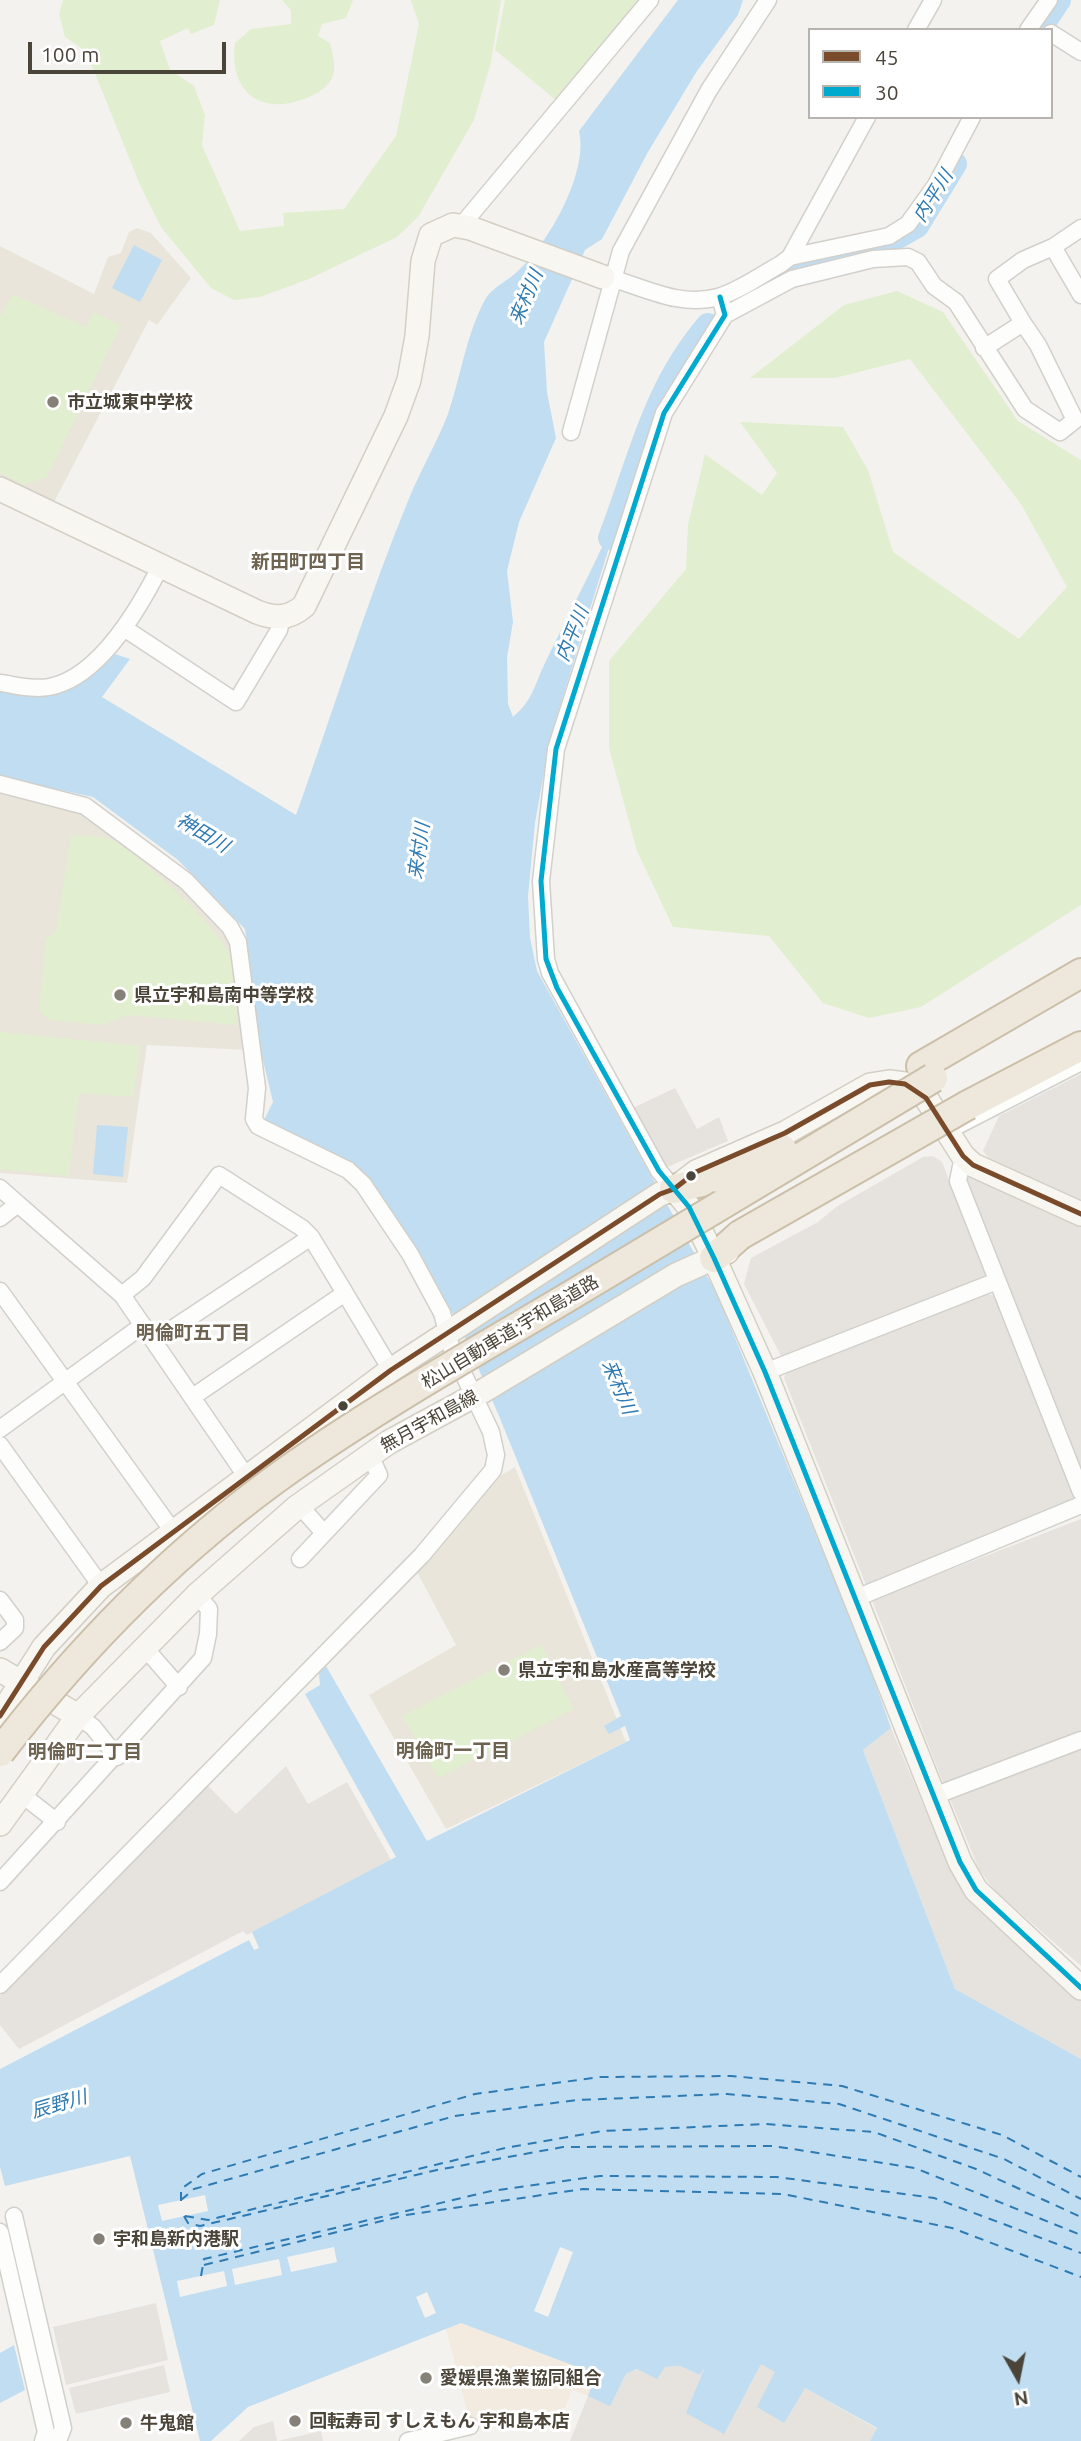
<!DOCTYPE html>
<html>
<head>
<meta charset="utf-8">
<style>
	body { margin:0 }
	#map { position:relative; width:1081px; height:2441px; overflow:hidden; background:#f4f2ee; font-family:Ubuntu,sans-serif }
	canvas { display:block }
	.legend { position:absolute; left:808px; top:28px; width:245px; height:91px; box-sizing:border-box; background:#fff; border:2px solid #b7b4b0; margin:0; padding:9px 12px; list-style:none; font-size:21px; color:#4b4439 }
	.legend li { display:flex; align-items:center; gap:14px; height:35px }
	.legend b { width:35px; border:2px solid #b7b4b0 }
	.north { position:absolute; left:983px; top:2343px; width:70px; height:70px; -webkit-text-stroke:5px #fff; paint-order:stroke; rotate:171deg; font-size:19px; font-weight:700; line-height:28px; text-align:center; color:#4b4439 }
	.north::after { content:''; display:block; margin:auto; width:24px; height:32px; background:#4b4439; clip-path:polygon(50% 0,100% 100%,50% 72%,0 100%) }
	.scale { position:absolute; left:28px; top:42px; width:198px; height:32px; box-sizing:border-box; border:4px solid #4b4439; border-top:0; padding-left:9px; font-size:21px; line-height:24px; white-space:nowrap; color:#4b4439; -webkit-text-stroke:5px #fff; paint-order:stroke }
</style>
</head>
<body>
<div id="map">
<canvas width="1081" height="2441"></canvas>
<ul class="legend">
<li><b style="height:9px;background:#7a4b2a"></b>45</li>
<li><b style="height:9px;background:#00a9ce"></b>30</li>
</ul>
<div class="north">N</div>
<div class="scale">100 m</div>
</div>
<script>
const c = document.querySelector('canvas').getContext('2d');
c.lineJoin = 'round';
function fillPath(path, color) {
  c.fillStyle = color;
  c.fill(path, 'evenodd');
}
function strokePath(path, color, width, dash) {
  c.strokeStyle = color;
  c.lineWidth = width;
  c.lineCap = dash ? 'butt' : 'round';
  c.setLineDash(dash || []);
  c.stroke(path);
}
function drawText(font, color, halo, rows, align = 'center') {
  c.font = font + ' Ubuntu,"Noto Sans JP",sans-serif';
  c.lineWidth = 6;
  c.setLineDash([]);
  c.textBaseline = 'middle';
  c.strokeStyle = halo;
  c.fillStyle = color;
  for (const [text, x, y, turn = 0] of rows) {
    c.save();
    c.translate(x, y);
    c.rotate((+turn || 0) * Math.PI / 180);
    c.textAlign = isNaN(turn) ? turn : align;
    if (halo) c.strokeText(text, 0, 0);
    c.fillText(text, 0, 0);
    c.restore();
  }
}
fillPath(new Path2D(`
	M461 2323 597 2374 588 2396 572 2390 565 2408 472 2431 446 2329Z`), '#f3ebdf');
fillPath(new Path2D(`
	M1081 1074V1202L993 1163 983 1151 999 1116Z
	M933 1156 942 1162 986 1275 984 1278 782 1358 744 1284 751 1258 818 1222 836 1207 923 1157Z
	M967 1175 1081 1225V1472L963 1178Z
	M988 1294 994 1296 1075 1499 1073 1505 866 1585 784 1378 787 1372Z
	M1081 1519V1732L944 1785 872 1600Z
	M891 1728 946 1860 970 1900 1081 1999V2059L955 1989 863 1750Z
	M1081 1748V1966L995 1891 979 1869 950 1799Z
	M286 1766 308 1804 347 1782 391 1860 247 1935 243 1931 19 2049 0 2025V1996L207 1785 236 1814Z
	M761 2363 877 2429 870 2441H570L588 2396 610 2405 626 2374 638 2369 680 2366 700 2375 705 2367 748 2389Z`), '#e6e2de');
fillPath(new Path2D(`
	M137 228 151 233 191 278 157 325 149 320 53 504 0 479V246L94 294 108 257 121 253 129 232Z
	M0 789 78 807 173 880 224 931 233 945 249 1050 147 1045 127 1183 0 1173Z
	M515 1467 626 1742 446 1829 369 1695 456 1645 417 1572 500 1476Z`), '#eae5da');
fillPath(new Path2D(`
	M63 0H220L214 25 191 34 188 28 160 41 170 70 194 86 205 115 202 145 240 231 284 226 283 213 344 209 396 136 419 24 411 0H501L491 62 474 120 418 217 397 237 309 279 260 297 234 300 211 288 161 227 140 185 86 51 65 37 59 14Z
	M282 0H353L346 18 322 24 318 36 330 43C333 54 337 70 331 80 325 90 314 95 304 99 258 116 229 90 235 43L251 29 291 24V10Z
	M505 0H638L556 100 495 50Z
	M897 291 943 312 1018 421 1081 460V905L921 1007 869 1018 823 1003 769 936 673 927 637 851 609 748V661L686 569 688 525 705 454 762 495 777 473 740 422 843 427 868 470 893 552 1019 639 1067 587 1021 504 910 359 835 378H750L844 305Z
	M13 294 86 327 94 312 121 325 47 477 24 485 0 473V316Z
	M71 835C84 836 103 835 114 841 141 856 214 923 227 950 238 972 236 1001 237 1025L128 1015 103 1025 49 1020 39 1010 46 939 56 931Z
	M0 1032 141 1046 133 1097 79 1093 69 1176 0 1169Z
	M541 1645 574 1709 438 1778 402 1716Z`), '#e1eecf');
fillPath(new Path2D(`
	M675 1088 697 1129 719 1117 728 1141 665 1168 633 1108Z
	M156 2303 168 2360 66 2385 53 2327Z
	M164 2365 170 2392 76 2414 69 2388Z
	M273 2421 277 2441H239L254 2427Z
	M321 2431 323 2441H278Z`), '#e6e3df');
fillPath(new Path2D(`
	M678 0H743L738 15 697 71 648 152 602 239 585 250 544 342 547 392 556 438 519 522 507 571 513 622 507 657 508 704 513 717C533 700 534 686 545 663 573 604 605 547 628 487L635 489 612 538 550 738 535 823 528 896 530 938 537 971 717 1294 862 1647 891 1728 863 1750 955 1989 1081 2059V2441H870L877 2428 805 2388 784 2423 757 2407 775 2372 761 2364 724 2434 686 2413 705 2367 700 2375 680 2366 665 2367 657 2379 637 2369 626 2374 610 2406 588 2396 596 2374 461 2323 248 2407 211 2441H200L130 2156 5 2186 0 2167V2069L249 1940 254 1950 259 1948 252 1932 396 1857 305 1694 320 1685 319 1673 326 1666 427 1841 630 1740 625 1726 609 1734 604 1726 621 1716 499 1416 463 1333 422 1257 362 1173 336 1155 264 1120 273 1102 261 1052 245 929 178 860 93 797 0 777V687L66 689 78 684 112 653 130 659 102 697 296 815C334 709 367 600 410 496 422 468 437 442 448 414 461 376 466 334 486 298 493 287 509 280 518 271 548 244 589 172 579 131Z
	M134 245 162 260 140 302 112 288Z
	M97 1125 128 1127 123 1177 93 1174Z
	M14 2345 25 2390 0 2403V2353Z`), '#c0ddf1');
fillPath(new Path2D(`
	M205 2195 208 2211 162 2221 158 2205Z
	M334 2247 337 2262 291 2272 287 2257Z
	M560 2247 573 2252 548 2317 534 2311Z
	M279 2259 282 2275 235 2285 232 2269Z
	M224 2271 227 2286 180 2297 177 2281Z
	M427 2292 436 2313 425 2318 416 2297Z`), '#f4f2ee');
strokePath(new Path2D(`
	M1039 30 1059 0
	M747 293 813 262 894 239 917 226 955 164
	M610 538C639 463 653 389 708 325`), '#c0ddf1', 24);
strokePath(new Path2D(`
	M181 2200 194 2189 455 2116 577 2100 727 2094 839 2104 1004 2159 1081 2199
	M181 2201V2189L202 2174 475 2094 600 2077 731 2076 842 2086 1002 2135 1081 2177
	M184 2216 188 2223 200 2226 437 2170 563 2147 773 2146 915 2168 1081 2235
	M185 2216 208 2220 505 2148 602 2131 766 2124 874 2132 976 2169 1081 2217
	M204 2265 406 2215 583 2189 783 2194 952 2228 1081 2277
	M201 2276 204 2259 491 2191 600 2176 777 2177 934 2198 1081 2253`), '#2e7ab2', 2, [9, 7]);
const street = new Path2D(`
	M916 30 933 0
	M1028 30 1049 0
	M1051 33 1081 52
	M461 226 650 0
	M1053 247 1081 295
	M790 257 889 236 908 224 936 185 972 117
	M606 277C643 286 678 308 718 297 739 291 761 275 781 264L790 257 867 117
	M725 315 792 279 873 259 908 257 918 262 934 286 956 302 1025 409 1060 432 1075 420 1038 345 1023 323
	M984 348 1023 323 997 279 1023 260 1053 247 1081 228
	M571 432 621 251 709 90 768 0
	M124 628 236 702 279 630 282 617
	M0 683C16 685 33 690 49 687 99 678 140 607 161 565
	M0 784 85 806 186 881 230 927 238 942 257 1088 254 1119 258 1126 348 1170 363 1184 410 1254 442 1313 452 1350 491 1432 496 1455 493 1470 422 1555 0 1985
	M953 1128 1081 1062
	M963 1156 958 1181 1081 1492
	M0 1188 18 1204
	M674 1189 659 1171 550 973 546 959 541 881 556 749 664 413 725 315 720 297
	M0 1218 18 1204 122 1295 246 1476
	M0 1291 172 1530
	M122 1295 143 1278 219 1175 302 1228 311 1237
	M154 1341 311 1237 345 1293
	M765 1372 997 1281
	M194 1396 345 1293 391 1370
	M0 1429 143 1325
	M0 1445 101 1586
	M299 1505 324 1533
	M300 1559 379 1475 370 1455
	M854 1599 1081 1505
	M0 1600 15 1620V1628L0 1642
	M144 1647 179 1687
	M78 1716 93 1727 117 1757
	M21 1794 57 1822
	M934 1796 1081 1740
	M0 1882 203 1658 208 1634 209 1609 197 1595
	M14 2216 63 2428 58 2441
	M0 2232 46 2432 43 2441
	M408 2441 470 2426`);
const secondary = new Path2D(`
	M0 489 257 612C275 619 289 619 304 606L396 416 409 380 417 336 423 261 431 235 453 225 470 228 603 277
	M674 1189 689 1207 714 1258 765 1372 960 1862 976 1890 1081 1988
	M0 1670 78 1716
	M0 1716 44 1647 101 1586 391 1370 660 1194 674 1189 696 1172 785 1133 870 1085 889 1082 905 1084 926 1098 963 1156 973 1165 1081 1214
	M0 1824 78 1716 197 1595 297 1507 389 1442 483 1391 676 1275 727 1252`);
const highway = new Path2D(`
	M921 1066 1081 973
	M968 1105 1081 1046
	M674 1189 718 1178
	M714 1258 740 1235`);
strokePath(street, '#d2d0cb', 19);
strokePath(secondary, '#d3cfc5', 26);
strokePath(highway, '#ccbfa9', 32);
strokePath(street, '#fdfdfc', 16);
strokePath(secondary, '#f7f6f1', 23);
strokePath(highway, '#ede8db', 28);
const highwayBridge = new Path2D(`
	M718 1178 782 1149
	M740 1235 968 1105
	M0 1752C83 1644 179 1547 291 1468 378 1407 472 1354 563 1300 687 1226 810 1152 933 1078`);
strokePath(highwayBridge, '#ccbfa9', 32, []);
strokePath(highwayBridge, '#ede8db', 28);
strokePath(new Path2D(`
	M0 1716 44 1647 101 1586 391 1370 660 1194 674 1189 696 1172 785 1133 870 1085 889 1082 905 1084 926 1098 963 1156 973 1165 1081 1214`), '#7a4b2a', 5);
strokePath(new Path2D(`
	M720 297 725 315 664 413 556 749 541 881 546 959 557 988 659 1171 689 1207 714 1258 765 1372 960 1862 976 1890 1081 1988`), '#00a9ce', 5);
for (const [x, y, r, color] of [
	[53,402,7,"#868178"],
	[120,995,7,"#868178"],
	[691,1176,6,"#4b4439"],
	[343,1406,6,"#4b4439"],
	[504,1670,7,"#868178"],
	[99,2239,7,"#868178"],
	[426,2378,7,"#868178"],
	[295,2421,7,"#868178"],
	[126,2423,7,"#868178"]
]) {
  const dot = new Path2D();
  dot.arc(x, y, r, 0, 2 * Math.PI);
  c.fillStyle = color;
  c.fill(dot);
  strokePath(dot, '#fff', 2.5);
}
drawText('bold 18px', '#4b4439', '#fff', [
	["市立城東中学校",67,402],
	["県立宇和島南中等学校",134,995],
	["県立宇和島水産高等学校",518,1670],
	["宇和島新内港駅",113,2239],
	["愛媛県漁業協同組合",440,2378],
	["回転寿司 すしえもん 宇和島本店",309,2421],
	["牛鬼館",140,2423]
], 'left');
drawText('18px', '#4b4439', '#fff', [
	["松山自動車道;宇和島道路",510,1332,-31],
	["無月宇和島線",429,1421,-29]
]);
drawText('italic 19px', '#2e7ab2', '#fff', [
	["内平川",933,196,-58],
	["来村川",526,297,-67],
	["内平川",572,634,-68],
	["神田川",203,833,31],
	["来村川",419,851,-82],
	["来村川",619,1387,67],
	["辰野川",59,2104,-16]
]);
drawText('bold 19px', '#6e6250', '#fff', [
	["新田町四丁目",308,562],
	["明倫町五丁目",193,1333],
	["明倫町一丁目",453,1751],
	["明倫町二丁目",85,1752]
]);
</script>
</body>
</html>
